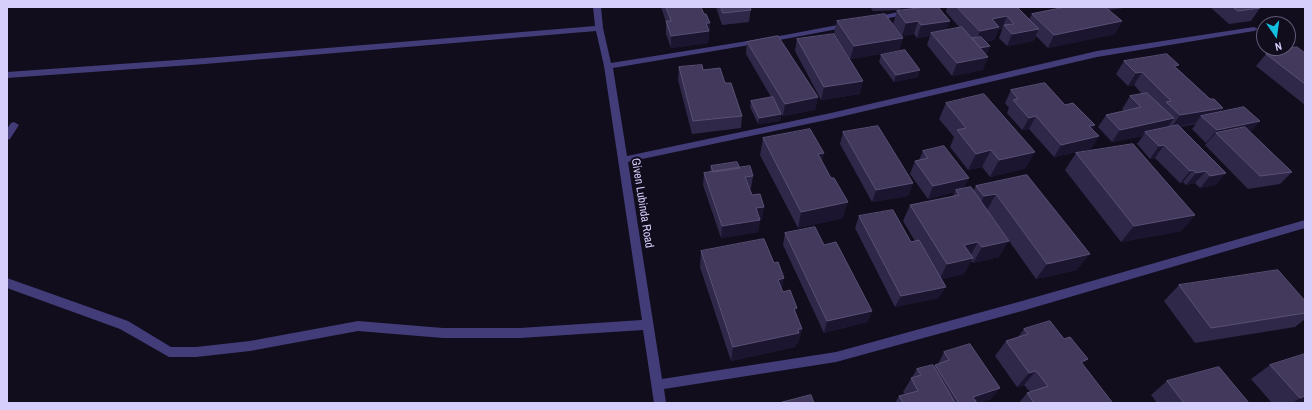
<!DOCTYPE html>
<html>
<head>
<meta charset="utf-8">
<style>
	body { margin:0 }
	#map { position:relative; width:1312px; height:410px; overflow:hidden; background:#110d1d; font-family:"Archivo Narrow",sans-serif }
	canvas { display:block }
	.frame { position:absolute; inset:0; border:8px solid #d6cefb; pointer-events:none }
	.north { position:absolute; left:1256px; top:16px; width:40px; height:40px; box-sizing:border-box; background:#110d1d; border:1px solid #605a76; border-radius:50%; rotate:167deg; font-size:11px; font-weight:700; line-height:16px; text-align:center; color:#d6cefb }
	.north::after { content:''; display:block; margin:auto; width:14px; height:18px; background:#13c0e2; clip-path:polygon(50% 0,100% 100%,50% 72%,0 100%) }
</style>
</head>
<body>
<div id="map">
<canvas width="1312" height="410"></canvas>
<div class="frame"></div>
<div class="north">N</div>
</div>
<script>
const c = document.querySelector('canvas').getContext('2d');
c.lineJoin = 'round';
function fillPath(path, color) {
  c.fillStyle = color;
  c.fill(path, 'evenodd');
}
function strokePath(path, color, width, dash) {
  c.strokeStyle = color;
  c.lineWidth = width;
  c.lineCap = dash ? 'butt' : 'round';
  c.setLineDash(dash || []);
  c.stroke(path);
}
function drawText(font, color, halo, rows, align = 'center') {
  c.font = font + ' "Archivo Narrow",sans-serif';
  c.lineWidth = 4;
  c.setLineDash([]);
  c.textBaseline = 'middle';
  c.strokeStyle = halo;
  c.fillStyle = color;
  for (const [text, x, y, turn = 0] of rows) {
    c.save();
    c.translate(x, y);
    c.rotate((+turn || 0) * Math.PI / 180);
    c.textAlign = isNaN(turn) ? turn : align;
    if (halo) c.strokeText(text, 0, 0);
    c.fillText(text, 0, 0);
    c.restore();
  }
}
fillPath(new Path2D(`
	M593 7H601L603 28 611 63 785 35 848 23 852 25 848 27 785 39 613 68 627 156 831 113 1097 51 1254 27 1258 29 1254 31 1097 57 831 119 628 162 662 379 836 352 1022 301 1305 220V228L1022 311 836 362 664 389 666 403H654L643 330 520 338H443L358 331 250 351 196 357H169L120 329 7 288V278L128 321 171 347H196L250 341 358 321 443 328H520L642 320 604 66 596 31 205 64 7 78V72L205 58 595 26Z
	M923 7H939L935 9 874 21 870 19 874 17Z
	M14 122 19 125 10 139 7 140V129L11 123Z`), '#423c78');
fillPath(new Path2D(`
	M661 7H701L704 14 710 23 708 43 671 48 666 34V22Z
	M716 7H751L749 22 722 25Z
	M870 7H917L900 10 873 11Z
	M947 7H1017L1029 19 1032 14 1066 7H1132L1109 10 1122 21 1115 34 1048 48 1036 36 1033 41 1007 46 999 38 1002 30V29L998 30 994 40 985 42 990 46 987 53 985 54 983 70 952 76 927 45 930 36 917 38 914 34 902 36 893 24 897 11 950 21 946 30 960 28 946 12Z
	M1210 7H1258L1260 8 1251 21 1229 24Z
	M837 21 903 38 899 51 850 59 834 33Z
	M797 39 860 94 821 100 795 51Z
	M747 42 818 97 815 110 783 116 781 114 780 121 758 124 750 107 751 101 771 97 746 54Z
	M1305 53V105L1256 66 1266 54Z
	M881 55 918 77 894 82 879 62Z
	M1124 61 1177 68 1210 99 1223 108 1220 112 1250 132 1292 172 1280 184 1248 189 1205 145 1207 143H1206L1192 129 1196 124 1179 127 1226 173 1215 185 1200 188 1195 183 1186 185 1183 182 1180 183 1155 158 1150 159 1137 144 1143 136 1112 142 1098 127 1106 115 1124 111 1122 109 1130 96 1142 94 1134 85 1128 86 1116 74Z
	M679 67 725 83 742 116 741 128 692 134 678 80Z
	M1011 90 1065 105 1095 125 1092 129 1091 149 1054 157 1029 129 1022 130 1007 113 1009 108 1005 103Z
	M946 103 1026 168 990 177 982 167 968 170 950 147 954 137 939 119Z
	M843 132 913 183 908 196 872 202 840 144Z
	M763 138 824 153 822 161 843 218 798 228 760 155Z
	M923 151 963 189 973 191 976 186 1027 175 1077 270 1036 279 987 210 999 257 973 263 971 261 964 274 941 279 939 298 895 307 855 228 859 216 911 242 915 241 903 221 910 205 953 196 955 192 928 199 910 174 915 161 919 160Z
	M1076 153 1195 215 1181 231 1121 242 1065 170Z
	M711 166 739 168 753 176 751 188H749L762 219 760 220 758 232 721 238 703 185 704 173 710 172Z
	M785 233 872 311 867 322 824 333 783 245Z
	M701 251 782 289 796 313 802 329 798 343 796 344 795 347 731 361 700 267Z
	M1179 285 1305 301V319L1295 327 1195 343 1164 301Z
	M1024 329 1083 365 1112 402 1111 403H1019L1027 393 1030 392 1024 385 1017 387 995 356 1006 341 1018 337Z
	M944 352 991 399 979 403H895L899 396 905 394 903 392 917 369 933 367 935 365 938 364Z
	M1270 365 1305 403H1272L1251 379Z
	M1167 381 1249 403H1157L1151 395Z`), '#302849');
fillPath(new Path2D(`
	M901 7H917L900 10Z
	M1007 16 1002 29 998 30 994 40 976 43H975L980 31 992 19Z
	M918 21 914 34 902 36 906 23Z
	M950 21 945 33H931L930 36 917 38 921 25Z
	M1122 21 1115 34 1048 48 1054 35Z
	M706 23H710L708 43 671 48V36Z
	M1039 29 1033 41 1007 46 1012 34Z
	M903 38 899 51 850 59 854 46Z
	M990 46 987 53 977 55 980 48Z
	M988 57 983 70 952 76 957 63Z
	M920 70 918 77 894 82 896 75Z
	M1142 72 1134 85 1128 86 1136 73Z
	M863 81 860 94 821 100 824 87Z
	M818 97 815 110 783 116 785 104Z
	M1223 108 1213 120 1201 116 1196 123 1171 128 1180 115Z
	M781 114 780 121 758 124 759 118Z
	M1036 116 1029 129 1022 130 1029 118Z
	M1174 118 1165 131 1145 132 1143 136 1112 142 1120 130Z
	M1260 121 1249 134 1216 133 1207 143H1206L1217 130Z
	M1095 125 1087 137 1089 126Z
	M1099 136 1091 149 1054 157 1061 145Z
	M1164 145 1155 158 1150 159 1159 146Z
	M991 150 982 167 968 170 976 154Z
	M1035 152 1026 168 990 177 999 160Z
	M824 153 819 170 818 154Z
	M1193 170 1183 182 1180 183 1190 171Z
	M1206 171 1195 183 1186 185 1196 173Z
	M1226 173 1215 185 1200 188 1210 176Z
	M969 178 963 190H956L955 192 928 199 933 186Z
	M913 183 908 196 872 202 876 190Z
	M996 194 987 210 976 213 984 196Z
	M848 202 843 218 798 228 801 212Z
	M764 207 762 219 754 221 756 208Z
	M1195 215 1181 231 1121 242 1134 226Z
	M760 220 758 232 721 238 722 226Z
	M1009 241 999 257 973 263 982 247Z
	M978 242 969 258 964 245Z
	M1090 254 1077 270 1036 279 1047 264Z
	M973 258 964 274 939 280 947 264Z
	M784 278 781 294 778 280Z
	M946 287 939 298 895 307 901 296Z
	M797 308 793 323 794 309Z
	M872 311 867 322 824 333 827 321Z
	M802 329 798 343 796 344 795 347 731 361 733 347Z
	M1088 359 1075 374 1081 362Z
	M1036 371 1024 385 1017 387 1029 373Z
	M1000 388 991 399 979 403H969L973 397Z
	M1305 396V403H1292L1300 398Z`), '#1c1530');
const building = new Path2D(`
	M666 7H701L704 14H706L710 23H706L709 31 671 36 666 21H671Z
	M721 7H750L751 10 723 13Z
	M926 7H938L950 21 921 25 918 21 906 23 897 11Z
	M957 7H1017L1039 29 1012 34 1004 25 1014 24 1007 16 992 19 999 27 980 31Z
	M1066 7H1105L1122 21 1054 35 1032 14Z
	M1233 7H1258L1260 8 1238 11Z
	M885 14 903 38 854 46 837 21Z
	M962 27 988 57 957 63 931 33Z
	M834 34 863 81 824 87 797 39Z
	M778 36 818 97 785 104 747 42Z
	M981 37 990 46 980 48 972 38Z
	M1297 47 1305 53V84L1266 54Z
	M905 50 920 70 896 75 881 55Z
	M1167 54 1179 65 1174 66 1210 99H1214L1223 108 1180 115 1166 102 1171 101 1142 72 1136 73 1124 61Z
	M702 65 703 70 720 68 725 83H731L742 116 693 121 679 67Z
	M1045 83 1065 105 1073 103 1095 125 1089 126 1099 136 1061 145 1036 116 1029 118 1013 100 1018 99 1011 90Z
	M1147 93 1174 118 1120 130 1106 115 1141 107 1130 96Z
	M984 94 1035 152 999 160 991 150 976 154 957 130 966 128 946 103Z
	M773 97 781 114 759 118 751 101Z
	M1244 107 1260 121 1217 130 1201 116Z
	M1178 125 1226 173 1210 176 1206 171 1196 173 1193 170 1190 171 1164 145 1159 146 1145 132Z
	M878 126 913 183 876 190 843 132Z
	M1245 127 1292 172 1260 176 1216 133Z
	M810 129 824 153 818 154 831 178H834L848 202 801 212 763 138Z
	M1133 144 1195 215 1134 226 1076 153Z
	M944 146 969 178 933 186 915 161 928 158 923 151Z
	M737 162 740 168 713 172 711 166Z
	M750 166 753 176 745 177 752 195 760 194 764 207 756 208 760 220 722 226 704 173Z
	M1027 175 1090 254 1047 264 996 194 984 196 976 186Z
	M971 187 1009 241 982 247 978 242 964 245 973 258 947 264 910 205 959 195 956 190Z
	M893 210 911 242 919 240 946 287 901 296 859 216Z
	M815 227 824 245 836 242 872 311 827 321 785 233Z
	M764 239 774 263 778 262 784 278 778 280 783 292 790 290 797 308 794 309 802 329H798L799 333 733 347 701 251Z
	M1278 270 1305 301V313L1211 328 1179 285Z
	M1050 321 1064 339 1070 337 1088 359 1081 362 1112 402 1110 403H1034L1027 393 1048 386 1036 371 1029 373 1006 341 1028 334 1024 329Z
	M970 344 1000 388 973 397 977 403H959L935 365 949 360 944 352Z
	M1305 354V396L1300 398 1270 365Z
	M933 365 955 403H903L899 396 918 391 911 378 921 375 917 369Z
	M1219 367 1249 403H1184L1167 381Z
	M811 395 814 403H779Z`);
fillPath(building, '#42395c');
strokePath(building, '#595175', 1);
drawText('12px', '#d6cefb', '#110d1d', [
	["Given Lubinda Road",642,203,81]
]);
</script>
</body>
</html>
